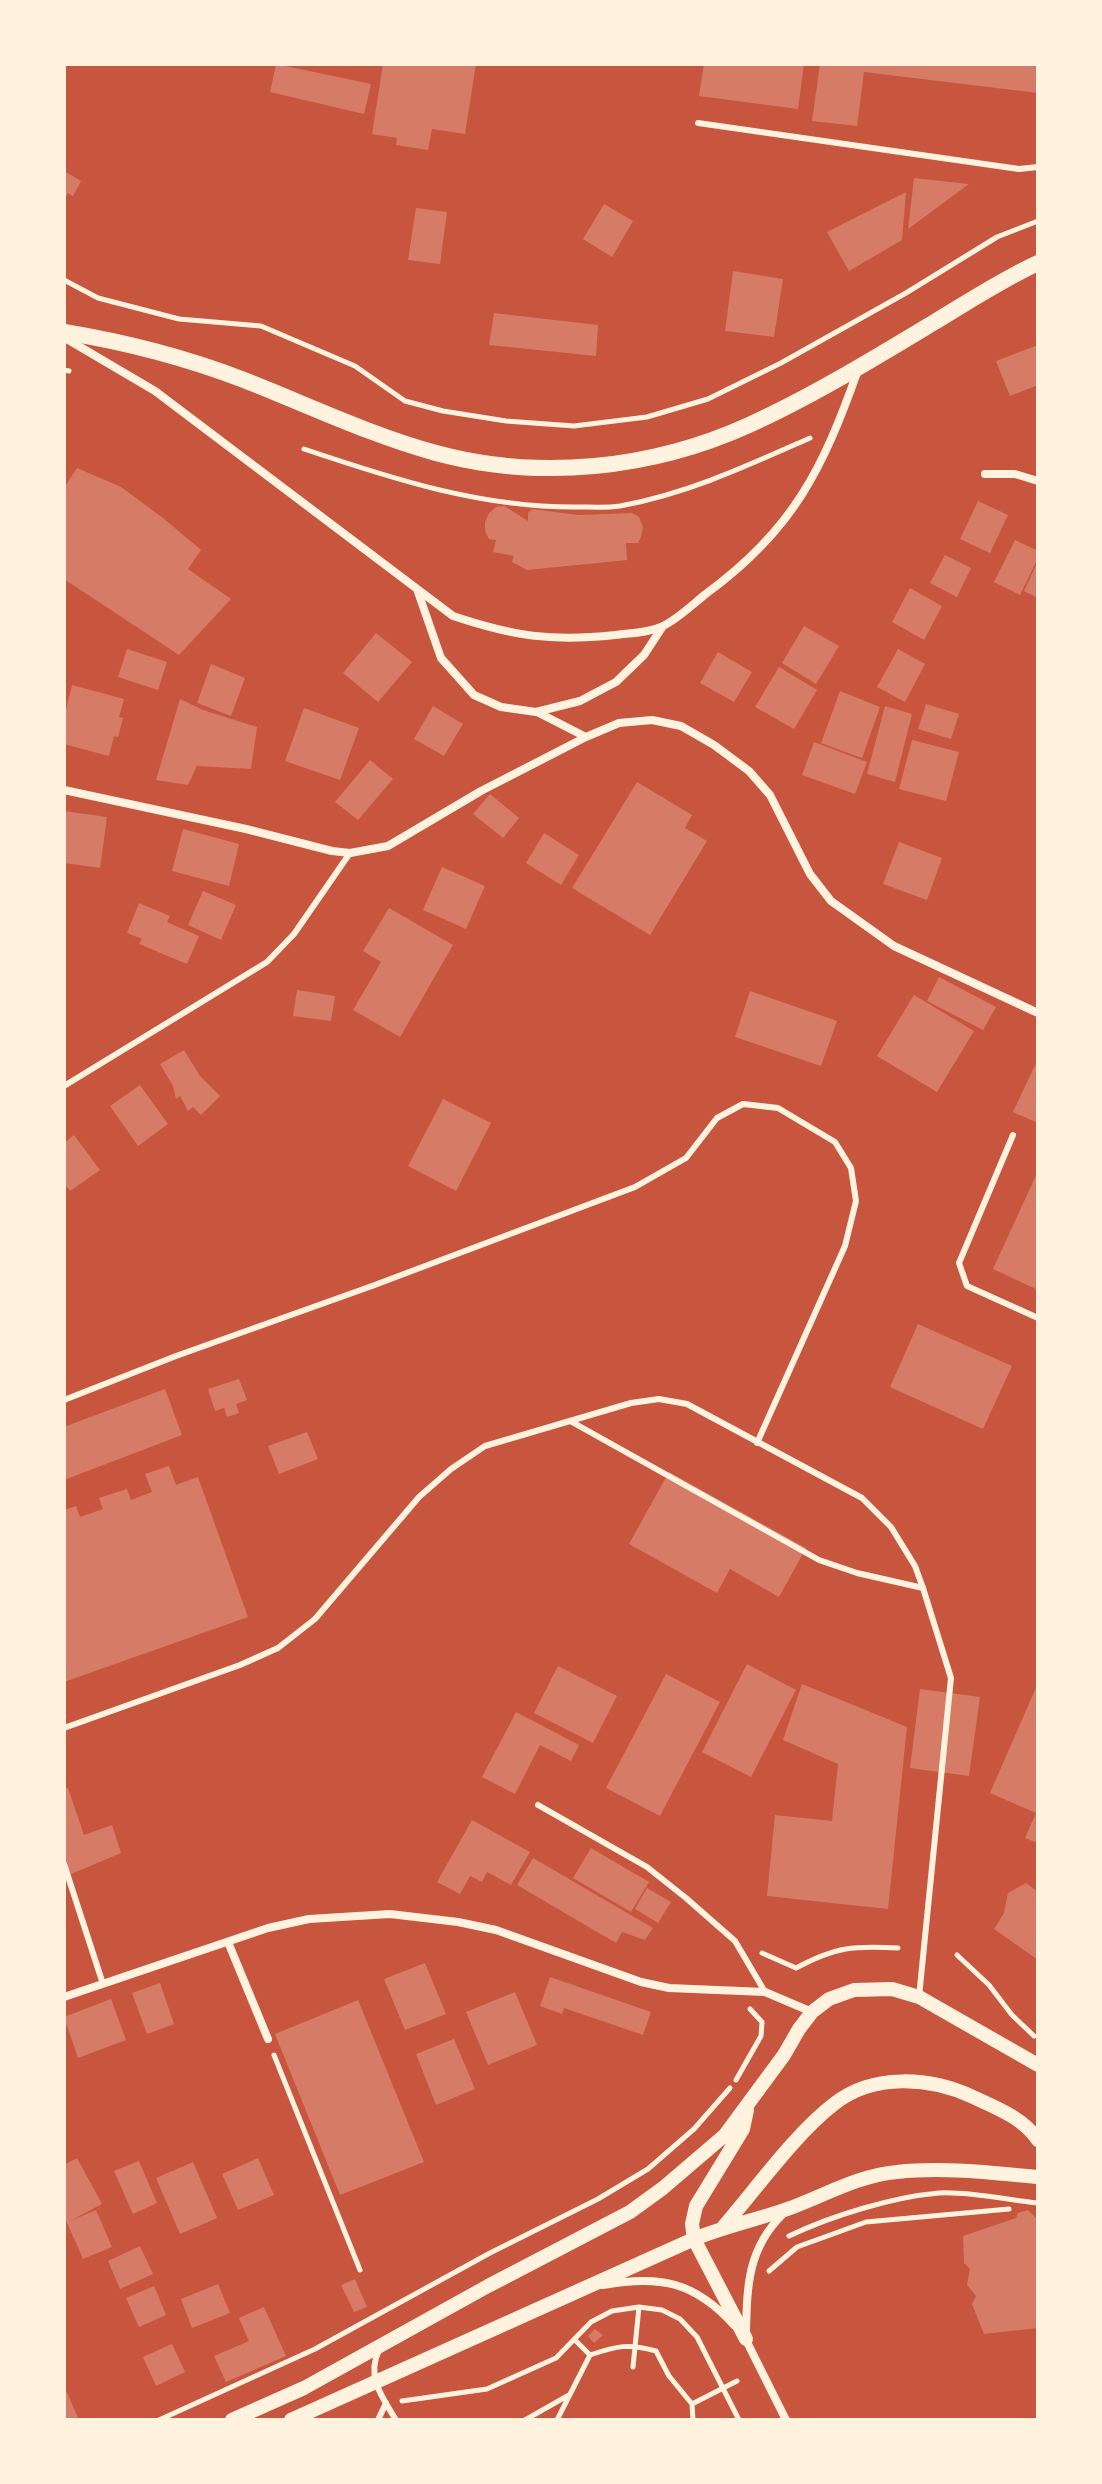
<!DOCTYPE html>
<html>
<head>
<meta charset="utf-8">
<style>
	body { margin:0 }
	#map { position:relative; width:1102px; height:2484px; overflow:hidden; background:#c8553d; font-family:"Roboto Condensed",sans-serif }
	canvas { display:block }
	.frame { position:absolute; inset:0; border:66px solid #fff3e0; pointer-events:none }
</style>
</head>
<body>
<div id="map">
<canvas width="1102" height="2484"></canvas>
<div class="frame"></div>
</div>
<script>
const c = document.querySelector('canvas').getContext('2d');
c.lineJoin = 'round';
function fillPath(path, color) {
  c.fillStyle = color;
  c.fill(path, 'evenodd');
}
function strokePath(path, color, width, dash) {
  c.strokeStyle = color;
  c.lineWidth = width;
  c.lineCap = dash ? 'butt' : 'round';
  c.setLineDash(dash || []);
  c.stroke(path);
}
fillPath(new Path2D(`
	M276 64 371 84 364 114 270 92Z
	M383 64H476L465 134 432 129 428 150 396 145 397 138 372 134Z
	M704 64H804L798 109 699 96Z
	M820 64H1038V93L864 72 857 126 812 121Z
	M64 171 81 181 73 196 68 193 64 200Z
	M914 178 969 184 908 229Z
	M906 192 902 240 849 271 827 232Z
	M604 204 633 221 612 257 583 239Z
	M416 208 447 212 440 264 408 260Z
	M733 271 783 279 774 337 725 331Z
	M494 313 598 325 596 356 489 345Z
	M1038 345V385L1010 396 996 361Z
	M77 468 121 487 163 518 201 550 188 569 231 599 179 655 64 579V488Z
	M978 501 1008 515 990 553 960 539Z
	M504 506 528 521V513L532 509 578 515 632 513 639 517 643 527 641 537 638 543H626L627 560 527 570 512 562 514 556 493 552 496 540 489 539 485 531V522L489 513 496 507Z
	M1015 540 1038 551V558L1020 595 994 582Z
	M945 555 971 568 957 597 930 583Z
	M1038 561V598L1024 591Z
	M910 588 942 606 924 640 892 622Z
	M804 626 839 646 816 684 782 663Z
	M376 633 412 662 378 702 343 673Z
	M127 649 167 662 158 690 118 677Z
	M898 649 925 664 905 702 877 687Z
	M718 652 752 672 734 702 700 683Z
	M211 664 245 678 231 716 197 703Z
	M779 667 817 690 794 729 755 707Z
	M72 685 124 699 119 717 123 718 118 737 114 736 109 756 64 744V718Z
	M840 691 880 707 862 758 821 743Z
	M180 699 203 710 257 727 251 769 197 766 188 785 156 780Z
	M926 704 959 714 951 739 918 729Z
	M433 706 463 724 444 756 414 739Z
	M885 706 912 714 895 782 867 774Z
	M304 708 359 728 340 780 285 761Z
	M912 740 959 752 946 801 899 789Z
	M814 742 867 762 855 794 802 775Z
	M370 760 393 779 358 820 335 802Z
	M637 782 692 815 685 828 707 841 650 935 572 888Z
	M490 794 519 818 503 838 473 814Z
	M64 811 107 817 100 868 64 863Z
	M183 829 239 844 229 886 172 871Z
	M544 833 579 855 561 885 526 863Z
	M899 842 942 858 927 900 883 884Z
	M442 867 485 886 466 929 423 910Z
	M203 891 236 905 221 940 188 925Z
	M139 903 170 916 167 922 199 936 187 964 139 944 142 939 127 933Z
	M389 908 453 945 400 1037 353 1010 381 962 363 951Z
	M939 977 996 1007 983 1030 927 1001Z
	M297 990 335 996 331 1021 293 1016Z
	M750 991 837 1021 821 1066 735 1037Z
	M914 995 974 1031 937 1092 877 1056Z
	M184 1050 200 1076 220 1096 201 1115 193 1107 188 1111 180 1096 176 1099 173 1086 160 1064Z
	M1038 1059V1123L1013 1112Z
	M140 1085 168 1124 138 1146 110 1106Z
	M443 1099 491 1123 456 1191 408 1166Z
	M74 1135 100 1170 70 1191 64 1183V1143Z
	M1038 1171V1290L993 1269Z
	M918 1324 1012 1366 983 1429 890 1387Z
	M239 1379 247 1400 236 1404 239 1413 227 1417 224 1408 215 1411 208 1389Z
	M165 1389 182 1435 64 1480V1427Z
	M307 1432 318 1459 279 1474 268 1446Z
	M169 1466 176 1485 198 1477 248 1617 64 1682V1510L76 1506 80 1517 103 1509 99 1498 127 1489 131 1500 152 1492 145 1474Z
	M669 1472 806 1548 779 1597 730 1569 717 1593 629 1544Z
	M747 1664 796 1690 751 1777 702 1752Z
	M558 1666 617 1696 593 1743 534 1713Z
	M666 1674 720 1702 660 1816 606 1788Z
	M1038 1683V1843L1025 1838 1036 1813 990 1793Z
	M802 1684 907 1727 888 1909 767 1896 775 1815 832 1821 838 1764 783 1740Z
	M920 1689 980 1697 969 1776 910 1768Z
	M516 1712 579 1745 571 1761 540 1745 515 1794 482 1777Z
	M68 1788 84 1835 112 1825 121 1853 64 1877V1789Z
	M472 1820 530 1852 511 1885 487 1872 482 1882 470 1876 460 1894 437 1882Z
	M591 1848 649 1882 631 1912 573 1878Z
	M533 1858 653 1928 645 1940 622 1932 616 1943 517 1885Z
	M1026 1883 1038 1892V1960L994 1929 1004 1913 1008 1893Z
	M647 1888 671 1902 658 1923 635 1909Z
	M425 1963 446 2014 405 2030 384 1979Z
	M550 1977 651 2012 643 2035 564 2008 562 2014 540 2006Z
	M160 1983 174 2024 147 2034 132 1993Z
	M515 1992 537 2045 488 2065 466 2012Z
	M111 1999 126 2040 78 2058 64 2017Z
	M358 2000 424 2162 340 2195 275 2034Z
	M454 2039 475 2089 436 2105 416 2054Z
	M77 2158 102 2204 70 2221 96 2210 112 2247 83 2259 64 2216V2165Z
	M258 2158 274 2195 238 2210 222 2174Z
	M139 2161 157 2203 133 2214 114 2171Z
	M193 2162 217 2218 180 2234 156 2178Z
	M1028 2210 1038 2220V2328L984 2334 972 2304 976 2296 967 2285 970 2269 964 2263 963 2236 1016 2218 1018 2213Z
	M140 2246 153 2274 120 2289 108 2261Z
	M355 2279 367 2307 354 2312 341 2285Z
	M218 2284 230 2313 192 2328 181 2299Z
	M154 2286 166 2315 139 2327 126 2298Z
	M264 2307 286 2356 226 2382 214 2356 249 2341 239 2318Z
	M595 2329 603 2335 594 2343 588 2336Z
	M172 2344 185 2372 156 2386 143 2357Z
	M64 2386 79 2420H64Z`), '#d67c66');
strokePath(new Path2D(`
	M64 280 98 298 179 319 261 326 355 366 405 401 443 411 506 421 574 426 647 417 708 399 781 363 906 293 997 237 1038 221
	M64 370 69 371
	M304 449C393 479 482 508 578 507 592 507 607 508 620 506 687 494 749 465 810 438
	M762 1953 796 1968C837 1946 854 1946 898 1948
	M957 1955 989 1985 1012 2015 1034 2036
	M274 2055 360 2270
	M736 2080 761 2036 762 2022 750 2009
	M789 2236C831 2216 892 2197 939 2193 967 2191 1009 2200 1038 2203
	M769 2271 797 2247 866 2222 1009 2209
	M590 2355C617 2346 629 2343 656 2351L669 2376 692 2404
	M633 2367 639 2307
	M402 2401 487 2389 556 2358 591 2322 612 2311 639 2307 662 2310 680 2319 697 2337 739 2420
	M159 2420 315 2349 490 2253 598 2199 648 2169 694 2129 730 2088
	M525 2420 569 2395
	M557 2420 590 2355 575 2340
	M693 2420 692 2404 737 2381`), '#fff3e0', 5);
strokePath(new Path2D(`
	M698 123 1019 169 1038 167
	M64 1086 267 962 294 934 350 853
	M1013 1135 959 1263 967 1286 1038 1318
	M64 1400 176 1356 372 1286 635 1187 686 1158 717 1118 743 1104 778 1108 835 1142 851 1168 856 1201 845 1246 757 1443
	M572 1422 819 1560 857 1573 923 1588
	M64 1728 240 1665 278 1648 315 1619 419 1497 451 1469 485 1446 631 1403 659 1399 687 1404 862 1498 891 1527 915 1566 923 1588 951 1678 919 1997
	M538 1805 647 1867 686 1898 735 1941 765 1992
	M64 1864 103 1984
	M379 2350C366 2377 382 2397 396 2420
	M378 2420 386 2403`), '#fff3e0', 6);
strokePath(new Path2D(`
	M65 338 155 391 453 616C513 636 551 642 615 635 630 633 648 633 663 626 678 619 693 604 707 593 793 530 823 469 858 370
	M985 474H1015L1038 481
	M418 592 441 658 474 695 501 707 536 712 580 701 616 682 644 655 663 626
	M537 712 586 737
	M64 790 246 829 332 851 350 853 388 846 481 791 586 737 619 723 652 720 681 726 714 745 749 771 770 795 810 874 831 901 894 946 1038 1013
	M228 1942 268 2039
	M64 1997 268 1928 309 1919 390 1914 458 1922 496 1930 641 1982 669 1988 765 1992 812 2012
	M603 2285C659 2275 694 2281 734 2325
	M746 2334C747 2288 747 2249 783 2214
	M745 2338 786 2420`), '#fff3e0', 8);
strokePath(new Path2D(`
	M724 2226C756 2189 796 2133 834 2104 873 2073 930 2077 973 2097 997 2108 1023 2118 1038 2140
	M746 2339 694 2239 692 2224 696 2206 743 2129 747 2110
	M232 2420 304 2388 488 2286 630 2212 663 2188 725 2135 784 2055 799 2029 812 2012 829 1999 854 1990 892 1989 919 1997 1038 2065
	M291 2420 694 2239C726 2226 760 2219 793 2207 827 2194 861 2175 897 2172 944 2167 992 2173 1038 2177`), '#fff3e0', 14);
strokePath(new Path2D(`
	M64 332C125 342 187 358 244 380 308 405 370 435 436 453 539 481 652 469 749 425 811 397 875 358 933 323 968 302 1001 280 1038 263`), '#fff3e0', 16);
</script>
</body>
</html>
